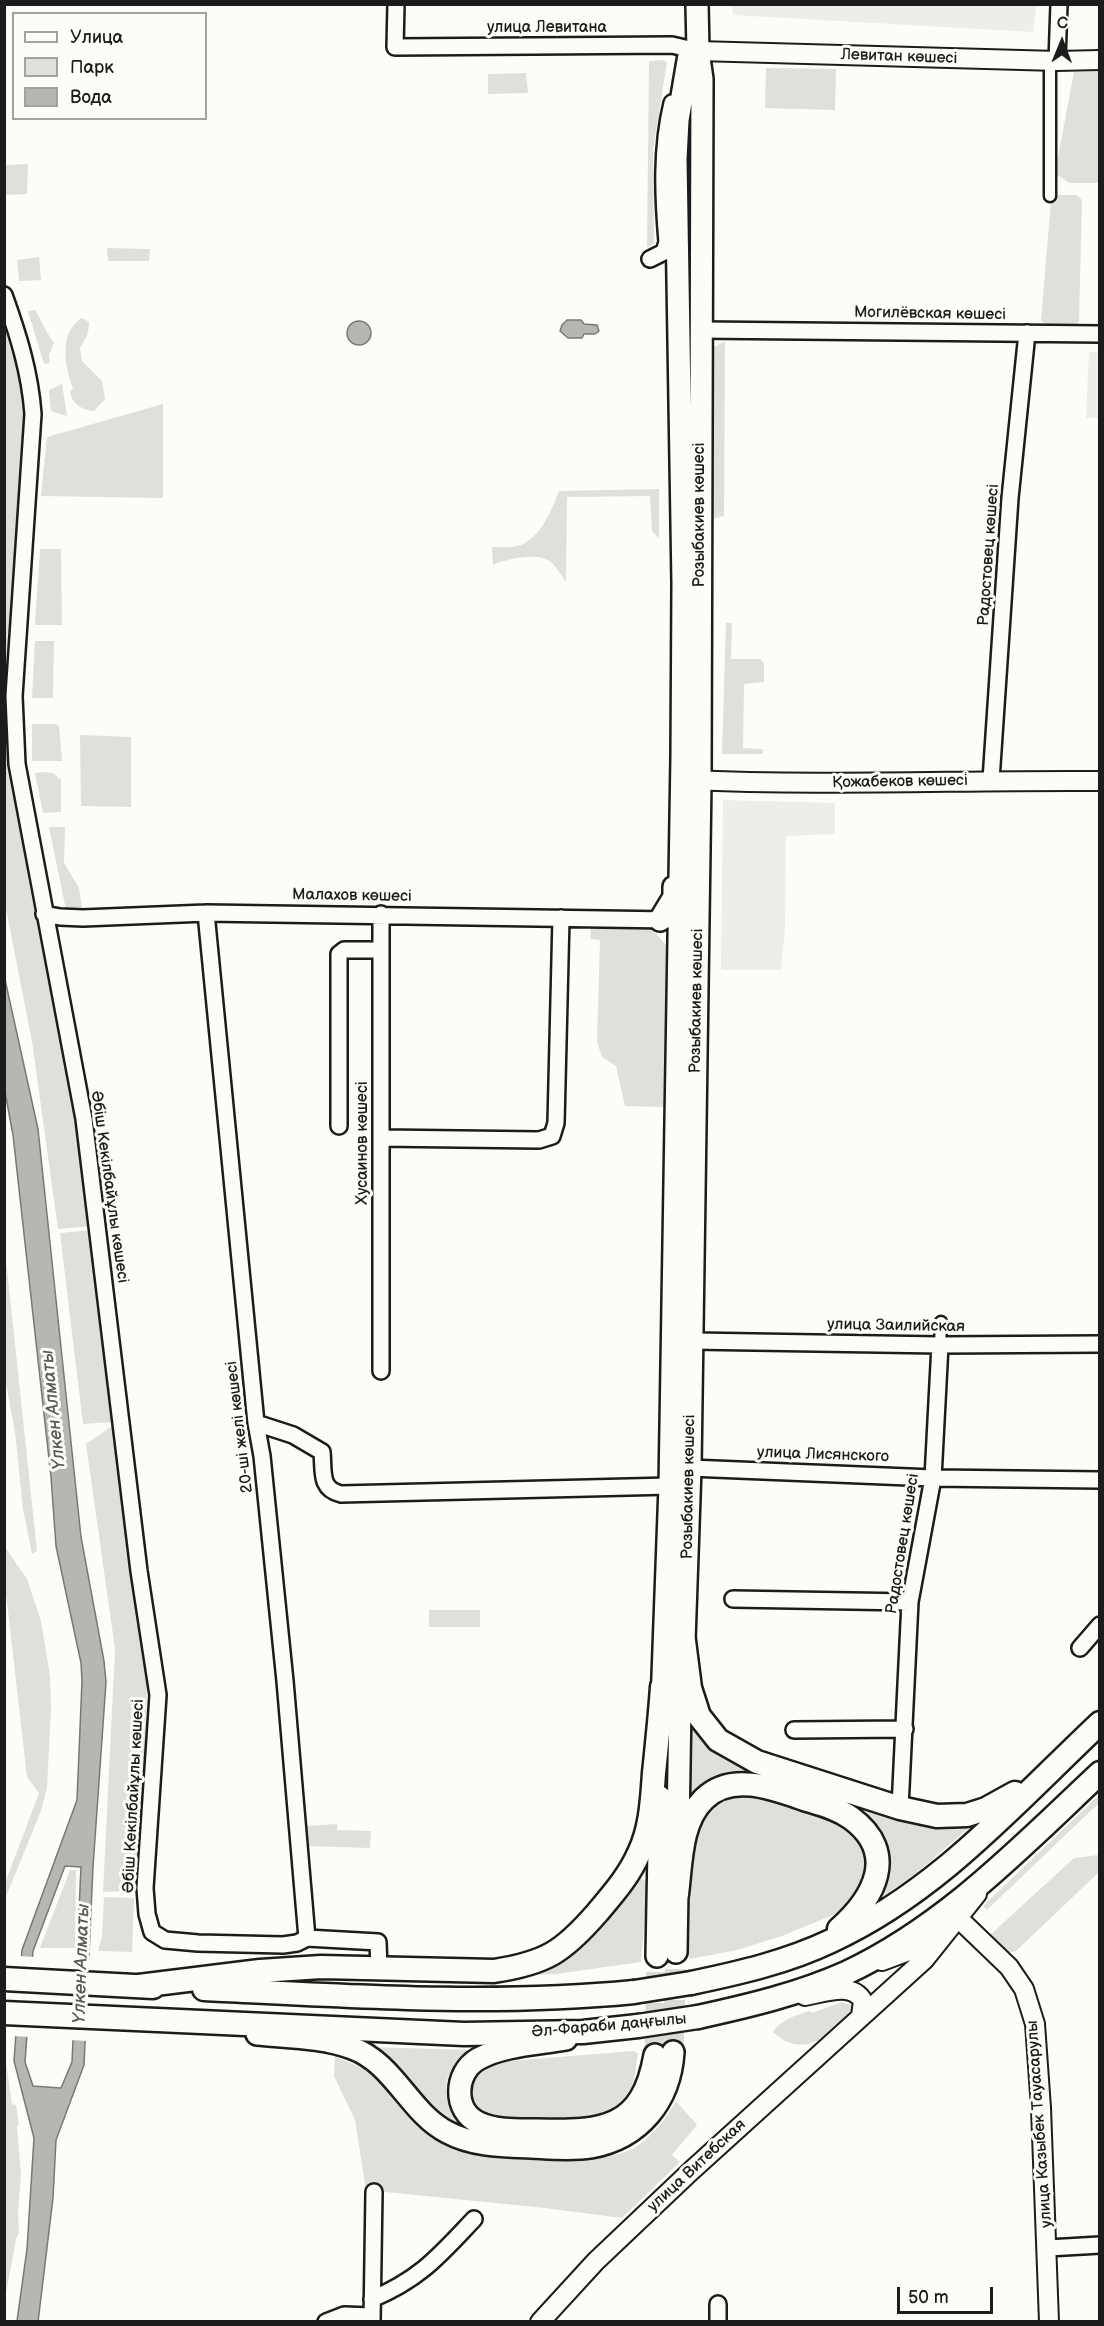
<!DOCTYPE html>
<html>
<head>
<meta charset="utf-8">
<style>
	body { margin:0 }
	#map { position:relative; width:1104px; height:2326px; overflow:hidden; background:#fdfcf7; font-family:"Balsamiq Sans",sans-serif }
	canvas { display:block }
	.frame { position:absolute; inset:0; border:6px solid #1c1c1c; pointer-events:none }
	.legend { position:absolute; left:12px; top:12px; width:195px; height:108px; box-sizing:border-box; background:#fdfcf7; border:2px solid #a3a29f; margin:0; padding:8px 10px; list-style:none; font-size:18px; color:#1c1c1c }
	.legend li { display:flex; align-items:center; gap:12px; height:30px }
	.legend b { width:30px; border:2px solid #a3a29f }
	.north { position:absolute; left:1032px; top:12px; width:60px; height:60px; -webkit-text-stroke:4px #fdfcf7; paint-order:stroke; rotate:1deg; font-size:16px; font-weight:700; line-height:24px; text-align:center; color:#1c1c1c }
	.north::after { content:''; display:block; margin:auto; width:21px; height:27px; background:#1c1c1c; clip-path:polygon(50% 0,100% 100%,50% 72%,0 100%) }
	.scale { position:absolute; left:897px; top:2287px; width:96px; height:27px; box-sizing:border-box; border:3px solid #1c1c1c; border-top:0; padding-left:8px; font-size:18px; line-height:21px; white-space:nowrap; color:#1c1c1c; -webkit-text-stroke:4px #fdfcf7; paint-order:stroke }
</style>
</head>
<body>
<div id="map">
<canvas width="1104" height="2326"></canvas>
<div class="frame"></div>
<ul class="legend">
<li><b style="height:8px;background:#fdfcf7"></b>Улица</li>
<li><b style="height:16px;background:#e0dfdb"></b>Парк</li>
<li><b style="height:16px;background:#b7b6b2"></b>Вода</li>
</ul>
<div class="north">С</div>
<div class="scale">50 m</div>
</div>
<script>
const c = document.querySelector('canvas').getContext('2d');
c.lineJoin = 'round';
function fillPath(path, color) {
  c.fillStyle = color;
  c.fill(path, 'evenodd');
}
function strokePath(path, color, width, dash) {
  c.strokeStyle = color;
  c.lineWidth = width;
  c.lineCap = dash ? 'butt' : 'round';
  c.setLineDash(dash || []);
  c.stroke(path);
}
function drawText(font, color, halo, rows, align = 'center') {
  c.font = font + ' "Balsamiq Sans",sans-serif';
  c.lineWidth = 6;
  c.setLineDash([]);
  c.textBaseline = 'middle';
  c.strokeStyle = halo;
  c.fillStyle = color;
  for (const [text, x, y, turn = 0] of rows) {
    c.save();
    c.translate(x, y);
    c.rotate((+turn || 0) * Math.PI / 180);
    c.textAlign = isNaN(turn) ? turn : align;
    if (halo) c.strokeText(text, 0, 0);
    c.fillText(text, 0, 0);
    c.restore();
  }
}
fillPath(new Path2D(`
	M732 5V4L1036 5 1033 32 733 15Z
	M1089 352H1099V418H1086Z
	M723 800 835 803V834L786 836 785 927 781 970H721Z`), '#eeede9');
fillPath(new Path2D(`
	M664 60 667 62 653 150 654 244 647 247 649 61Z
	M766 68 836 69 835 110 765 108Z
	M1099 71V183H1069L1055 173 1074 72Z
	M526 73 528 93 488 94V74Z
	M28 164 27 194 5 195V165Z
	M1055 195H1076L1082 200 1079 321 1075 326H1048L1041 321 1051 200Z
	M107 248 150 249 149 261H108Z
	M39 257 41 280 19 281 17 260Z
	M35 310C42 320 46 334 54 342L49 355 50 363 44 364 28 311Z
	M82 318 89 322C89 333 86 338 80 348L82 361 102 381 105 399 94 411C82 410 72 404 70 392L73 388C65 368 58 332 82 318Z
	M4 319 16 360 24 397V441L8 679V720L11 759 28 878 62 1039 93 1226 58 1229 32 1041 5 904Z
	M725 341 724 516 711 519 710 349Z
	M62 384 67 416 51 411 49 390Z
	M163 404V498L41 496 47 437Z
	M659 489V538L652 531 650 496 567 497 566 582C562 576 557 568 552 563 540 551 506 559 493 565L492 547C501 547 513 548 521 545 541 537 552 509 559 491Z
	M40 549H61L62 625H35Z
	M726 623H732L731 659H760L764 663V682L744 684 743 748 763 749V754H722Z
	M35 641H54L53 698H32Z
	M32 724H56L59 726 62 761H32Z
	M80 735 131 737V807L81 806Z
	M46 772 53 773 61 780V812L43 813 35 773Z
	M49 827H65L64 863 79 888 82 908 66 910Z
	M591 926 650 927 667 946 665 1107 625 1106 616 1066 602 1057 597 1042 600 940 590 939Z
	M92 1230 113 1422 83 1424 60 1233Z
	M4 1241 37 1551 32 1554 23 1509 15 1432 5 1379Z
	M112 1426 117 1455 132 1578 141 1630 147 1685 144 1798 139 1890 103 1892 115 1649 86 1444Z
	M5 1547 27 1579 41 1621 50 1676 51 1707 47 1788 41 1811 5 1899V1883L39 1793 27 1777 5 1585Z
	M429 1610H480V1627H429Z
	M690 1715 764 1777 687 1806Z
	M735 1795 760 1796 831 1818 855 1833 863 1846 867 1858 866 1880 849 1906 833 1915 782 1936 737 1950 690 1959 687 1953C688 1918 684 1841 703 1814 709 1804 724 1798 735 1795Z
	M1099 1795V1803L987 1910 983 1906Z
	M826 1796 984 1815 914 1875 880 1898 878 1896 885 1876Z
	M337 1824V1830L371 1831 370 1848 305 1846 304 1826Z
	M1099 1855V1872L1016 1951 1007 1953 990 1935 1074 1858Z
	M70 1870H76L75 1948H40Z
	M638 1879H643L646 1882 647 1891 641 1962 556 1974 530 1975C559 1961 578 1952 600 1927 611 1914 624 1887 638 1879Z
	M104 1897 134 1898 132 1952 98 1951 102 1937Z
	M842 2002 851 2005 854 2012C831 2036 802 2060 773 2032 779 2021 798 2014 810 2011L812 2013Z
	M369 2047 472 2050C433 2072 441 2116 477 2134 433 2122 401 2079 369 2047Z
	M633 2051 638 2053C636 2064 636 2076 632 2085 609 2136 540 2120 496 2118 462 2107 465 2072 497 2062Z
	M5 2055 12 2104 16 2105 19 2125 17 2126 21 2175 18 2212 19 2233 16 2239 5 2299Z
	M335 2056C346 2062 362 2066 372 2074 387 2086 399 2104 413 2117 425 2128 444 2141 458 2148 490 2163 604 2166 634 2148 652 2137 665 2120 676 2101L697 2125 672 2155 680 2162 622 2218 545 2208 366 2190 355 2120 334 2076Z`), '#e0dfdb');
const water = new Path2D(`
	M567 320H581L584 324 597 325 599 331 595 334H584L582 338H568L560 331 562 325Z
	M347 333a12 12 0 1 1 24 0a12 12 0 1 1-24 0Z
	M4 975 38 1129 81 1537 104 1661 106 1682 93 1867 84 2065 56 2140 53 2198 38 2322 17 2321 27 2249 34 2138 14 2061 22 1950 77 1800 82 1681 81 1663 56 1546 51 1477 13 1135 5 1092ZM65 1866 81 1867 72 2062 61 2088 33 2086 25 2062 33 1951Z`);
fillPath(water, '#b7b6b2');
strokePath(water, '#797876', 1.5);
fillPath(new Path2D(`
	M18 1956 35 1957 30 2037 13 2036Z
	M74 1959 92 1960 88 2041 70 2040Z`), '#fdfcf7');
strokePath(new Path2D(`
	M673 2052 676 1952
	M655 2055 657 1956`), '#dbdad6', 21, [21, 10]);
const pedestrian = new Path2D(`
	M1050 196V64
	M940 1345 941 1322`);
const minor = new Path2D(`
	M396 4 395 47 672 45 698 51
	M1057 61 1059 4
	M650 259 664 252 667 242C663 196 661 148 672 103
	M4 295C18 334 30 372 33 414L14 696 17 764 84 1119 139 1571 158 1695 145 1888 147 1914 152 1932 165 1940 198 1943 283 1945 297 1943 307 1938
	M700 330 1100 334
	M991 780 1010 498 1027 333
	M206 913 256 1423 262 1456 285 1681 307 1938
	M44 914 60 917 83 918 206 913 670 920
	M339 1126V954L344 950H380
	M381 1138 539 1140 552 1136 556 1123 561 918
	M692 1341 940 1345 1100 1344
	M381 1371V914
	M256 1423 293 1435 322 1452C324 1471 319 1489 341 1494L670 1486
	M690 1468 933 1478 1100 1480
	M733 1599 910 1602
	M1080 1648 1100 1625
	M794 1730 905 1729
	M900 1808 910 1602 933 1478 940 1345
	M307 1938 378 1942 379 1969
	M1048 2248 1100 2245
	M372 2299C420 2279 439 2256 474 2219
	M718 2304V2322
	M326 2322 344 2315 371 2316
	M372 2322 374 2192`);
const tertiary = new Path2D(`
	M698 51 1057 61 1100 60
	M687 780C825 786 962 780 1100 781
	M958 1918 1009 1967 1024 1989 1035 2024 1041 2108 1049 2322
	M882 1961 938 1940
	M805 1996C823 1993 852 1981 863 2001L861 2016
	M540 2322 596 2261 691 2171 925 1959 977 1894`);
const secondary = new Path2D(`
	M660 920 674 897V887
	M662 1703 670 1486 682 757 683 584 676 159 678 120 689 55 698 51
	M676 1952 680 1704 684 1641 690 1468 700 781 702 79 698 51 697 4
	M657 1956 660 1797
	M257 2034C288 2037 323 2037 352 2048 394 2063 409 2112 447 2132 473 2146 502 2146 531 2147 551 2148 572 2150 591 2147 640 2138 670 2101 673 2052
	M566 2039C538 2044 503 2045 478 2059 454 2073 453 2111 479 2123 496 2131 518 2130 537 2130 603 2132 642 2129 655 2055`);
const primary = new Path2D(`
	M684 1641 690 1688 699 1716 718 1740 757 1762 900 1808 937 1816 967 1815 986 1809 1015 1793
	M677 1894C681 1863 680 1822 704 1799 731 1772 773 1788 804 1799 820 1804 837 1808 851 1818 899 1853 874 1898 839 1929
	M4 1979 153 1987
	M691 1983C739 1973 787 1962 831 1941 938 1892 1016 1802 1100 1723
	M139 1986 260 1971 321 1967 494 1971C546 1963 563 1952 597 1913 613 1894 629 1876 639 1853 651 1828 652 1800 654 1773 657 1744 660 1716 662 1687
	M204 1989C347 1996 491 2006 634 1992
	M4 2013 464 2034 583 2032 638 2026
	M698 2017C748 2006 799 1994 846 1973 946 1926 1021 1847 1100 1773`);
strokePath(pedestrian, '#1c1c1c', 15);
strokePath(minor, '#1c1c1c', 20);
strokePath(tertiary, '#1c1c1c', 22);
strokePath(secondary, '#1c1c1c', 26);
strokePath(primary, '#1c1c1c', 27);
strokePath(pedestrian, '#fdfcf7', 10);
strokePath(minor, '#fdfcf7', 15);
strokePath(tertiary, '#fdfcf7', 18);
strokePath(secondary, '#fdfcf7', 21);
strokePath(primary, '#fdfcf7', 22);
const primaryBridge = new Path2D(`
	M634 1992 691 1983
	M638 2026 698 2017`);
strokePath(primaryBridge, '#1c1c1c', 27, []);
strokePath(primaryBridge, '#fdfcf7', 22);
drawText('16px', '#1c1c1c', '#fdfcf7', [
	["улица Левитана",547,28],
	["Левитан көшесі",899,57,2],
	["Могилёвская көшесі",930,314,1],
	["Розыбакиев көшесі",700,515,-90],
	["Радостовец көшесі",989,555,-86],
	["Қожабеков көшесі",900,782,-1],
	["Малахов көшесі",352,896,1],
	["Розыбакиев көшесі",697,1001,-89],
	["Хусаинов көшесі",363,1143,-90],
	["Әбіш Кекілбайұлы көшесі",109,1187,82],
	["улица Заилийская",896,1326,1],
	["20-ші желі көшесі",240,1427,-97],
	["улица Лисянского",823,1455,2],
	["Розыбакиев көшесі",689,1487,-89],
	["Радостовец көшесі",903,1544,-81],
	["Әбіш Кекілбайұлы көшесі",134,1796,-87],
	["Әл-Фараби даңғылы",609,2026,-5],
	["улица Казыбек Тауасарулы",1040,2124,-94],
	["улица Витебская",697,2166,-43]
]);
drawText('italic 18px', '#5a5a58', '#fdfcf7', [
	["Үлкен Алматы",54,1410,-96],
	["Үлкен Алматы",82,1964,-88]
]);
</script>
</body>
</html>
